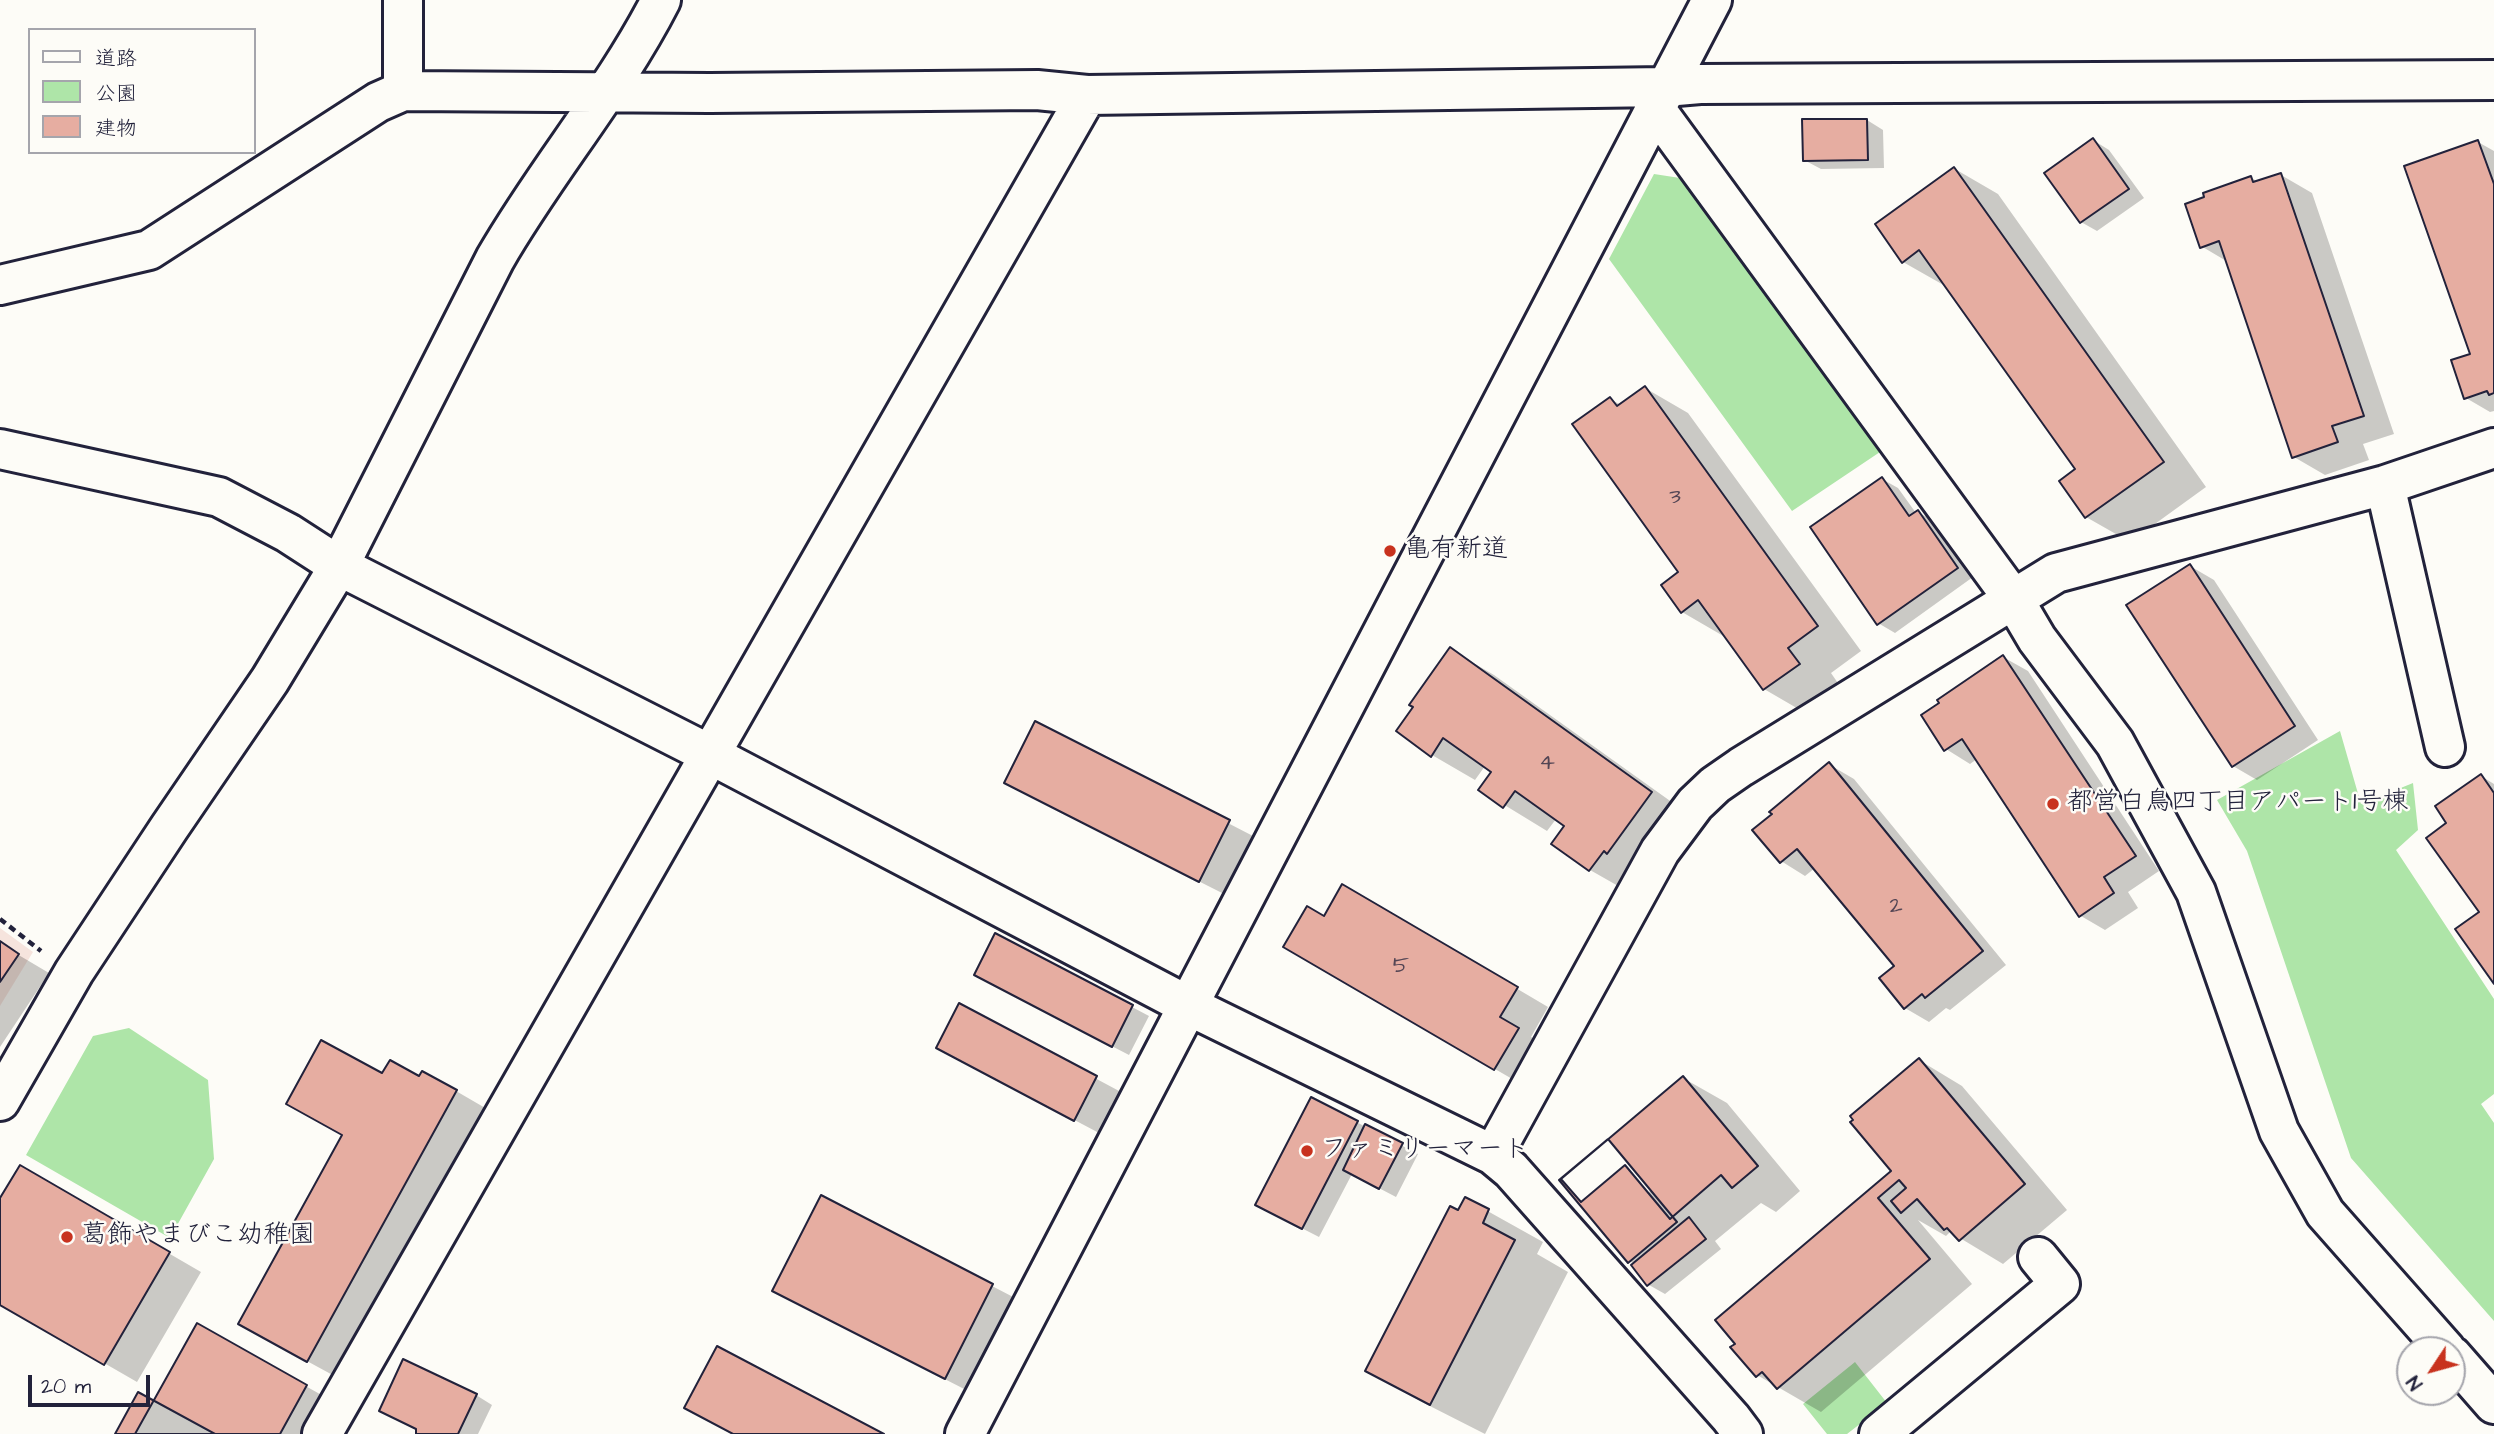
<!DOCTYPE html>
<html>
<head>
<meta charset="utf-8">
<style>
	body { margin:0 }
	#map { position:relative; width:2494px; height:1434px; overflow:hidden; background:#fdfcf7; font-family:"Architects Daughter","Klee One",sans-serif }
	canvas { display:block }
	.legend { position:absolute; left:28px; top:28px; width:228px; height:126px; box-sizing:border-box; background:#fdfcf7; border:2px solid #a5a5ac; margin:0; padding:9px 12px; list-style:none; font-size:21px; color:#22223b }
	.legend li { display:flex; align-items:center; gap:14px; height:35px }
	.legend b { width:35px; border:2px solid #a5a5ac }
	.north { position:absolute; left:2396px; top:1336px; width:70px; height:70px; box-sizing:border-box; background:#fdfcf7; border:2px solid #a5a5ac; border-radius:50%; rotate:234deg; font-size:19px; font-weight:700; line-height:28px; text-align:center; color:#22223b }
	.north::after { content:''; display:block; margin:auto; width:24px; height:32px; background:#c8321e; clip-path:polygon(50% 0,100% 100%,50% 72%,0 100%) }
	.scale { position:absolute; left:28px; top:1375px; width:122px; height:32px; box-sizing:border-box; border:4px solid #22223b; border-top:0; padding-left:9px; font-size:21px; line-height:24px; white-space:nowrap; color:#22223b; -webkit-text-stroke:5px #fdfcf7; paint-order:stroke }
</style>
</head>
<body>
<div id="map">
<canvas width="2494" height="1434"></canvas>
<ul class="legend">
<li><b style="height:9px;background:#fdfcf7"></b>道路</li>
<li><b style="height:19px;background:#aee5a8"></b>公園</li>
<li><b style="height:19px;background:#e6ada1"></b>建物</li>
</ul>
<div class="north">N</div>
<div class="scale">20 m</div>
</div>
<script>
const c = document.querySelector('canvas').getContext('2d');
c.lineJoin = 'round';
function fillPath(path, color) {
  c.fillStyle = color;
  c.fill(path, 'evenodd');
}
function strokePath(path, color, width, dash) {
  c.strokeStyle = color;
  c.lineWidth = width;
  c.lineCap = dash ? 'butt' : 'round';
  c.setLineDash(dash || []);
  c.stroke(path);
}
function drawText(font, color, halo, rows, align = 'center') {
  c.font = font + ' "Architects Daughter","Klee One",sans-serif';
  c.lineWidth = 5;
  c.setLineDash([]);
  c.textBaseline = 'middle';
  c.strokeStyle = halo;
  c.fillStyle = color;
  for (const [text, x, y, turn = 0] of rows) {
    c.save();
    c.translate(x, y);
    c.rotate((+turn || 0) * Math.PI / 180);
    c.textAlign = isNaN(turn) ? turn : align;
    if (halo) c.strokeText(text, 0, 0);
    c.fillText(text, 0, 0);
    c.restore();
  }
}
fillPath(new Path2D(`
	M0 928 33 952 0 1006Z`), '#f6e4dd');
fillPath(new Path2D(`
	M1654 174 1680 178 1880 452 1792 511 1609 259Z
	M2340 731 2361 804 2413 783 2418 830 2396 850 2494 999V1094L2481 1104 2494 1123V1321L2351 1158 2247 851 2217 800Z
	M129 1028 208 1080 214 1159 170 1238 26 1155 93 1036Z
	M1855 1362 1887 1403 1847 1434H1827L1803 1404Z`), '#aee5a8');
fillPath(new Path2D(`
	M1867 120 1883 130 1884 168 1821 169 1804 160Z
	M2093 140 2109 150 2144 198 2097 231 2081 222Z
	M2478 142 2494 151V411L2490 412 2466 398 2472 355Z
	M1955 169 1998 194 2206 487 2130 542 2086 517 2077 470 1947 287 1903 262Z
	M2281 175 2312 193 2394 434 2363 444 2369 460 2325 475 2294 457 2228 262 2201 246 2251 178 2259 182Z
	M1645 388 1688 413 1861 651 1831 673 1842 689 1807 714 1764 689 1725 637 1682 612 1681 572 1610 399 1621 405Z
	M1882 479 1898 488 1916 513 1918 512 1934 521 1973 577 1895 633 1878 623Z
	M2190 566 2214 580 2318 740 2257 780 2233 766Z
	M1451 650 1494 675 1694 818 1634 895 1590 870 1553 843 1566 826 1556 819 1547 831 1480 790 1493 772 1485 766 1475 780 1432 755Z
	M2003 657 2028 671 2159 871 2128 892 2138 908 2105 930 2081 916 1977 759 1970 764 1946 749Z
	M1036 724 1253 836 1224 894 1030 796Z
	M1830 765 1854 779 2006 965 1950 1010 1946 1008 1929 1022 1905 1008 1896 967 1815 868 1805 876 1781 861 1775 814Z
	M2481 776 2494 784V981L2481 913 2449 824Z
	M1343 886 1548 1007 1531 1037 1549 1048 1526 1087 1285 947 1325 918Z
	M996 935 1149 1016 1129 1055 992 984Z
	M0 944 49 973 0 1047Z
	M960 1006 1121 1092 1099 1133 963 1061Z
	M1919 1060 1962 1086 2067 1210 2003 1264 1950 1232 1946 1236 1918 1220 1972 1284 1821 1412 1757 1375 1894 1171Z
	M383 1076 420 1079 456 1091 499 1116 351 1385 283 1348 344 1135Z
	M1683 1078 1727 1103 1800 1191 1776 1212 1761 1203 1715 1241 1721 1249 1665 1294 1649 1285 1633 1266 1635 1264 1629 1261Z
	M1312 1099 1418 1154 1396 1197 1352 1174 1319 1237 1274 1214Z
	M20 1167 201 1272 137 1382 0 1303V1202Z
	M821 1197 1017 1299 970 1392 798 1304Z
	M1466 1199 1543 1242 1537 1254 1568 1272 1485 1434 1422 1402 1368 1371Z
	M197 1325 350 1411 337 1434H117L154 1402Z
	M476 1395 492 1405 478 1434H419L418 1430 381 1411Z`), '#0003');
const building = new Path2D(`
	M1802 119H1867L1868 160 1803 161Z
	M2093 138 2129 189 2080 223 2044 173Z
	M2478 140 2494 184V393L2489 395 2487 391 2464 399 2451 360 2470 354 2404 166Z
	M1954 167 2164 462 2085 518 2059 481 2075 469 1919 250 1902 263 1875 224Z
	M2281 173 2364 416 2332 426 2338 442 2292 458 2219 241 2200 248 2185 204 2204 197 2203 193 2251 176 2253 182Z
	M1645 386 1818 626 1788 648 1800 664 1763 690 1698 600 1681 613 1661 585 1678 572 1572 424 1610 397 1617 406Z
	M1882 477 1909 516 1918 510 1958 568 1877 625 1810 527Z
	M2190 564 2295 726 2232 767 2126 605Z
	M1450 647 1652 792 1607 854 1604 851 1589 871 1551 844 1564 826 1515 791 1503 808 1478 790 1491 772 1443 738 1431 757 1396 731 1413 707 1409 705Z
	M2003 655 2136 856 2104 877 2114 893 2079 917 1962 739 1944 751 1921 715 1939 703 1937 700Z
	M1035 721 1230 820 1199 882 1004 783Z
	M1829 762 1983 951 1925 998 1922 994 1904 1009 1879 978 1894 966 1797 849 1780 863 1752 830 1772 814 1769 812Z
	M2481 774 2494 793V984L2455 929 2479 912 2426 838 2446 823 2435 806Z
	M1342 884 1518 987 1500 1017 1519 1028 1494 1070 1283 947 1307 906 1324 916Z
	M995 933 1133 1005 1112 1047 974 975Z
	M0 941 19 954 0 982Z
	M959 1003 1097 1076 1074 1121 936 1048Z
	M321 1040 382 1073 390 1060 419 1076 422 1071 457 1090 307 1362 238 1324 342 1135 286 1104Z
	M1919 1058 2025 1184 1959 1241 1947 1228 1944 1230 1917 1199 1901 1213 1891 1201 1906 1188 1899 1180 1878 1198 1930 1259 1777 1389 1762 1372 1756 1377 1730 1347 1735 1344 1715 1320 1891 1171 1850 1122 1853 1120 1850 1116Z
	M1683 1076 1758 1166 1732 1188 1721 1175 1670 1219 1625 1165 1581 1202 1561 1179Z
	M1311 1097 1358 1121 1302 1229 1255 1205Z
	M1365 1124 1403 1143 1379 1189 1343 1170Z
	M1608 1139 1677 1222 1628 1263 1559 1180Z
	M20 1165 170 1252 104 1365 0 1305V1198Z
	M821 1195 993 1284 945 1379 772 1291Z
	M1465 1197 1489 1209 1483 1223 1515 1240 1430 1405 1365 1371 1450 1206 1458 1210Z
	M1689 1217 1706 1239 1647 1286 1631 1265Z
	M197 1323 307 1385 280 1434H135Z
	M717 1346 884 1434H733L684 1408Z
	M403 1359 477 1394 458 1434H416V1429L379 1411Z
	M138 1392 215 1434H115Z`);
fillPath(building, '#e6ada1');
strokePath(building, '#22223b', 2);
const minor = new Path2D(`
	M403 0V91
	M1654 107 2014 600 2037 639 2115 743 2196 892 2279 1131 2325 1213 2446 1350
	M0 285 149 250 378 102 403 91 710 93 1037 90 1087 95
	M0 449 219 497 288 533 339 566 711 755 1187 1005 1493 1155 1511 1170 1731 1418 1743 1434
	M2385 485 2445 747
	M0 1101 74 972 169 828 270 680 339 566 495 259C546 170 614 92 661 0
	M1493 1155 1660 851 1695 804 1715 785 1741 767 2056 573 2385 485 2494 448
	M2452 1356 2494 1404
	M322 1434 1087 95 1665 87 1700 84 2494 80
	M965 1434 1712 0
	M1879 1434 2060 1284 2038 1257`);
strokePath(minor, '#22223b', 44);
strokePath(new Path2D(`
	M0 919 41 951`), '#22223b', 4.5, [7, 5]);
strokePath(minor, '#fdfcf7', 38);
for (const [x, y, r, color] of [
	[1390,551,7,"#c8321e"],
	[2053,804,7,"#c8321e"],
	[1307,1151,7,"#c8321e"],
	[67,1237,7,"#c8321e"]
]) {
  const dot = new Path2D();
  dot.arc(x, y, r, 0, 2 * Math.PI);
  c.fillStyle = color;
  c.fill(dot);
  strokePath(dot, '#fdfcf7', 2.5);
}
drawText('23px', '#534554', null, [
	["3",1675,498],
	["4",1547,764],
	["2",1896,907],
	["5",1401,967]
]);
drawText('26px', '#22223b', '#fdfcf7', [
	["亀有新道",1404,551],
	["都営白鳥四丁目アパート1号棟",2067,804],
	["ファミリーマート",1321,1151],
	["葛飾やまびこ幼稚園",81,1237]
], 'left');
</script>
</body>
</html>
